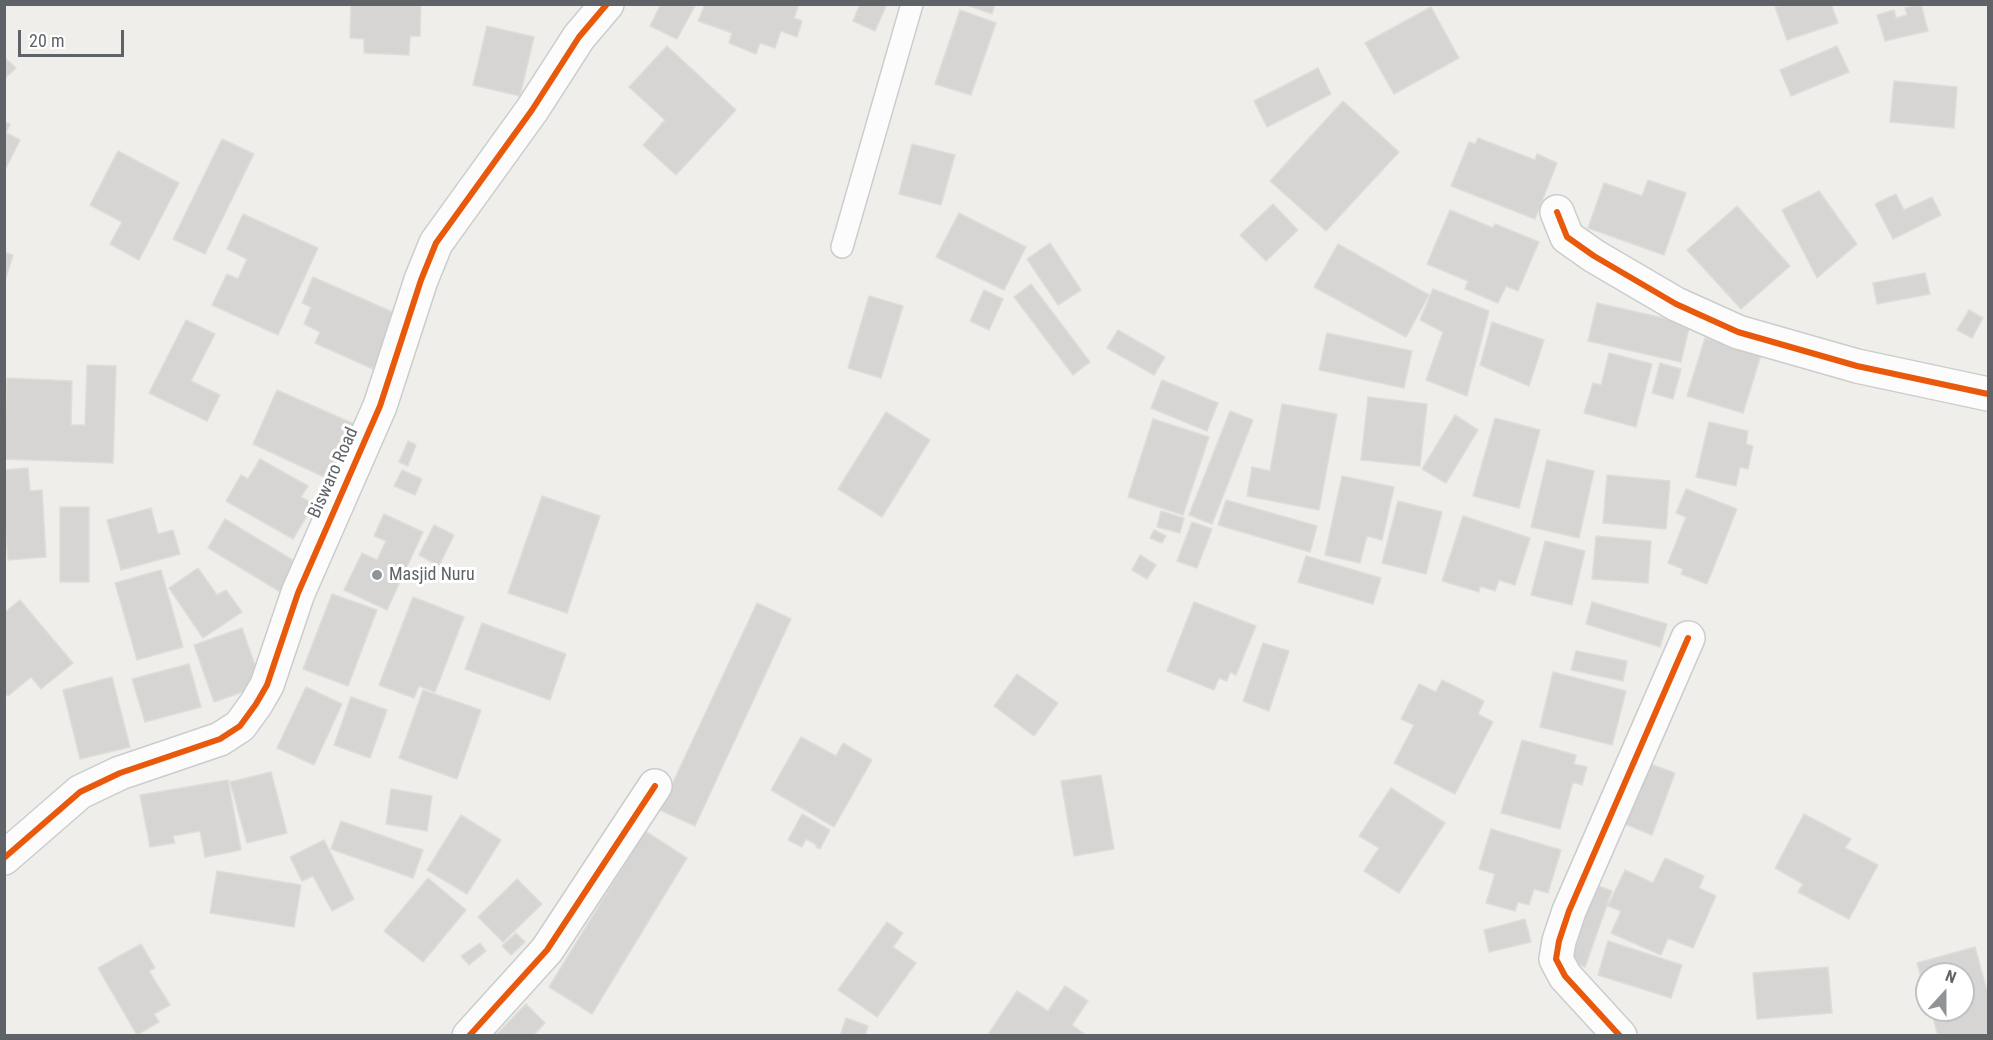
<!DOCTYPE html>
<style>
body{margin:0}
#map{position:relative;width:1993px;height:1040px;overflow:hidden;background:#efeeea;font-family:"Roboto Condensed",sans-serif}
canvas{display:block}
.frame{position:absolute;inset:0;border:6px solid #5f6368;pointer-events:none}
.north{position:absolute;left:1915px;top:962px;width:60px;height:60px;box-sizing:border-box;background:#fff;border:2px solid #bfc1c3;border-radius:50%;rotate:21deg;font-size:16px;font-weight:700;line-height:24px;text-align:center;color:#5f6368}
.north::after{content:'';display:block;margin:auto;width:21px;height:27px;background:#919496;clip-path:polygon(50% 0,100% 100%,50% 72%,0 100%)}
.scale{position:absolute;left:18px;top:30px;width:106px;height:27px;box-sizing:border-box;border:3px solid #5f6368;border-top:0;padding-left:8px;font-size:18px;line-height:21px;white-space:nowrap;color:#5f6368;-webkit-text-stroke:4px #fff;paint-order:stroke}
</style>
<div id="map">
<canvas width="1993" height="1040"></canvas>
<div class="frame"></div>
<div class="north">N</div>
<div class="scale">20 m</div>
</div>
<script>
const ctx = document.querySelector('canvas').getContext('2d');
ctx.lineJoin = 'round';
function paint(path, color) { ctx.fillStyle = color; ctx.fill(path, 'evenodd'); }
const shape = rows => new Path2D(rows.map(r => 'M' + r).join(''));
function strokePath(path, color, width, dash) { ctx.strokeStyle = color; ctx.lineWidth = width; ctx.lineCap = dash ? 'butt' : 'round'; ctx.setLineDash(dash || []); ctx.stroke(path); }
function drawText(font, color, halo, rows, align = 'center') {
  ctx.font = font + ' "Roboto Condensed",sans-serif'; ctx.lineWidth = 6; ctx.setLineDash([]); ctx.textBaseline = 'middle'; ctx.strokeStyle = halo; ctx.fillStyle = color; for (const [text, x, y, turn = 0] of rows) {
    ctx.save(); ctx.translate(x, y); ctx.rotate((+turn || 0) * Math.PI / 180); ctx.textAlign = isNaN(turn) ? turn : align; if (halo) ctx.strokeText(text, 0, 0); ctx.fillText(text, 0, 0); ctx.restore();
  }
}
const building = shape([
 [351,4,421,4,420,36,410,36,409,55,364,53,364,39,350,38,351,4],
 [661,4,695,6,677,39,650,26,661,4],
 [799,4,794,18,802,21,797,37,781,31,775,48,760,43,756,54,729,43,732,33,698,21,705,4,799,4],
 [860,4,887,4,875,31,853,21,860,4],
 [964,4,995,4,992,14,964,4],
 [1783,4,1831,4,1838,23,1787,40,1775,7,1783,4],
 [1921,4,1928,31,1885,41,1877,15,1894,10,1896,18,1907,15,1905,8,1921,4],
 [1431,7,1459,58,1394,94,1365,43,1431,7],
 [960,10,996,23,971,95,935,84,960,10],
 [487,26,534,37,520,96,473,85,487,26],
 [667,46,736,110,676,175,643,145,665,120,629,87,667,46],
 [1837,46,1849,72,1791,96,1780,70,1837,46],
 [4,57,16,68,4,79,4,57],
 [1318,68,1331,94,1267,127,1254,101,1318,68],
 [1894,81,1957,87,1954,128,1890,122,1894,81],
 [1343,101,1399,152,1326,231,1270,181,1343,101],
 [4,122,10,124,6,133,20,140,4,172,4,122],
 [1478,138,1535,160,1537,154,1557,163,1535,219,1451,186,1469,142,1475,144,1478,138],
 [222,139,254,154,205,254,173,239,222,139],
 [912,144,955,155,941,205,899,194,912,144],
 [118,151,179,183,139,260,110,244,122,222,90,205,118,151],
 [1648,180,1686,193,1664,255,1588,228,1604,183,1642,196,1648,180],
 [1819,191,1857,244,1817,278,1782,210,1819,191],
 [1896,194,1904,210,1932,197,1941,215,1893,239,1875,204,1896,194],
 [1273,204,1298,230,1266,261,1240,235,1273,204],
 [1737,206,1790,266,1741,309,1687,250,1737,206],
 [1450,210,1493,228,1495,224,1539,242,1518,291,1506,286,1498,303,1465,289,1468,281,1427,264,1450,210],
 [959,213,1026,247,1004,290,936,257,959,213],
 [243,214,318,248,278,335,212,305,227,274,238,279,247,259,227,249,243,214],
 [1050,243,1081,290,1058,305,1027,259,1050,243],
 [1338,244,1429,295,1406,337,1314,287,1338,244],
 [4,252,13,255,6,278,4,277,4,252],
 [1925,273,1930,294,1877,304,1873,283,1925,273],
 [313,277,397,314,373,369,315,343,320,332,304,324,311,307,302,303,313,277],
 [1031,284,1090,362,1073,375,1014,297,1031,284],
 [1433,289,1489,311,1467,396,1426,380,1443,332,1420,320,1433,289],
 [984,290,1003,299,989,330,970,321,984,290],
 [869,296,903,306,881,378,848,368,869,296],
 [1597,303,1690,324,1681,362,1588,341,1597,303],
 [1969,310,1983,318,1972,338,1957,330,1969,310],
 [186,320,215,334,191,381,220,395,207,421,149,393,186,320],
 [1492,322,1544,340,1529,386,1480,365,1492,322],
 [1118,330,1165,357,1154,375,1107,348,1118,330],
 [1327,333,1412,351,1404,388,1319,370,1327,333],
 [1705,338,1761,355,1743,413,1687,396,1705,338],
 [1609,353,1652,364,1636,427,1584,413,1593,383,1601,385,1609,353],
 [1660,363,1681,369,1673,399,1652,393,1660,363],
 [87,365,116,366,113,463,4,459,7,378,72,381,71,425,85,425,87,365],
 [1162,380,1218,403,1207,431,1151,408,1162,380],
 [277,390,361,427,335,482,253,444,277,390],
 [1368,397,1427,404,1420,466,1361,460,1368,397],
 [1282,404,1337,414,1319,510,1247,496,1252,467,1270,471,1282,404],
 [1230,411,1253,420,1212,524,1189,515,1230,411],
 [886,412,930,440,882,517,838,489,886,412],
 [1455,415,1478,430,1446,483,1422,469,1455,415],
 [1495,418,1540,430,1519,508,1473,496,1495,418],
 [1153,419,1209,437,1183,515,1128,497,1153,419],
 [1709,422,1748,431,1746,444,1753,446,1748,469,1740,467,1736,486,1696,477,1709,422],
 [408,441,416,445,408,466,399,462,408,441],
 [260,459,308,486,301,497,314,504,293,539,226,501,241,475,248,479,260,459],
 [1547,460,1594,471,1579,538,1531,527,1547,460],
 [28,468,30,491,42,490,46,557,8,560,4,515,4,470,28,468],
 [402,470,422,479,415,495,394,486,402,470],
 [1607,475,1670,481,1666,529,1603,523,1607,475],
 [1342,476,1394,487,1382,540,1367,536,1360,563,1325,555,1342,476],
 [1686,489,1737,509,1707,584,1681,574,1683,569,1668,563,1686,517,1676,513,1686,489],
 [542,496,600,516,567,613,508,593,542,496],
 [1226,500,1317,526,1310,552,1218,525,1226,500],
 [1398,501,1442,512,1426,574,1382,563,1398,501],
 [60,507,89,507,89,582,60,582,60,507],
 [151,508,158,534,173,530,180,554,121,570,107,520,151,508],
 [1161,511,1184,518,1180,533,1157,527,1161,511],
 [384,514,423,532,387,610,344,590,362,553,377,560,386,541,374,536,384,514],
 [1463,516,1530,538,1515,585,1499,580,1495,591,1480,586,1479,592,1442,581,1463,516],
 [225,519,304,567,287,596,208,548,225,519],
 [1192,522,1212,529,1197,568,1177,561,1192,522],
 [434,525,454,535,439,566,419,555,434,525],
 [1154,530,1166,536,1162,543,1150,538,1154,530],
 [1596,536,1651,541,1648,583,1592,579,1596,536],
 [1545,541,1585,551,1572,605,1531,595,1545,541],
 [1140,555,1156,565,1147,579,1132,570,1140,555],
 [1306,556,1381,578,1373,604,1298,582,1306,556],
 [198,568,217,595,226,590,242,612,203,638,169,588,198,568],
 [161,570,183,647,137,660,115,583,161,570],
 [332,594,377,610,348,686,303,669,332,594],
 [413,597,464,617,435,692,419,686,414,698,379,685,413,597],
 [20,600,73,663,41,689,31,677,8,696,4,692,4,613,20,600],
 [1194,602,1256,626,1236,675,1230,672,1227,681,1219,678,1214,690,1167,671,1194,602],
 [1592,602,1667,624,1660,647,1586,624,1592,602],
 [757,603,791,619,695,826,660,810,757,603],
 [482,623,566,654,550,700,465,669,482,623],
 [242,628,262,685,214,702,194,645,242,628],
 [1263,643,1289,651,1269,711,1243,701,1263,643],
 [1576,651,1627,661,1623,681,1571,670,1576,651],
 [189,664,201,707,145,722,132,679,189,664],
 [1553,672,1626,691,1612,745,1540,727,1553,672],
 [1017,674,1058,703,1034,736,994,706,1017,674],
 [112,677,130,747,80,759,63,690,112,677],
 [1442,680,1484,701,1478,714,1493,722,1455,794,1394,763,1414,725,1401,719,1419,684,1436,692,1442,680],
 [306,687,342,704,314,765,277,748,306,687],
 [423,690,481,710,457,779,399,758,423,690],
 [351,697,387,710,370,758,334,745,351,697],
 [801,737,836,756,843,743,872,760,834,827,771,790,801,737],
 [1522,740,1576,755,1574,764,1587,767,1582,785,1573,782,1560,829,1501,813,1522,740],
 [1648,763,1675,773,1652,835,1625,824,1648,763],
 [271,772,287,833,247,843,230,782,271,772],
 [1101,775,1114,849,1074,856,1061,781,1101,775],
 [228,780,241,850,205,857,200,831,173,836,175,843,150,847,140,795,228,780],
 [1391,788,1445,823,1399,893,1364,871,1379,848,1359,836,1391,788],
 [391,789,432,796,427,831,386,824,391,789],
 [802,814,830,830,820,849,816,847,817,845,806,839,802,847,788,840,802,814],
 [1804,814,1851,839,1845,848,1878,865,1849,919,1798,892,1803,884,1775,868,1804,814],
 [461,815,501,840,467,894,427,870,461,815],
 [341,821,423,850,413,878,331,849,341,821],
 [1491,829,1561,850,1548,893,1534,889,1529,905,1518,902,1515,911,1486,903,1495,874,1479,869,1491,829],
 [645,831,687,858,592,1014,549,987,645,831],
 [324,840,354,899,332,911,313,876,302,881,290,857,324,840],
 [1665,858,1704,876,1699,888,1716,896,1693,948,1668,938,1661,955,1611,933,1621,911,1608,906,1625,870,1653,883,1665,858],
 [217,871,301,885,294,927,210,913,217,871],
 [428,878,466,910,423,962,384,931,428,878],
 [517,879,542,904,503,942,478,917,517,879],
 [1591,883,1612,891,1585,967,1563,959,1591,883],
 [1525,919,1531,942,1489,952,1484,930,1525,919],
 [887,922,903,933,893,947,916,963,877,1017,838,990,887,922],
 [516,933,525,942,511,955,502,946,516,933],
 [1608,941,1682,965,1671,998,1598,975,1608,941],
 [480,943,486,951,469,965,461,956,480,943],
 [141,944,155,968,149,971,170,1005,154,1014,159,1022,137,1035,98,968,141,944],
 [1975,947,1988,994,1988,1033,1978,1036,1938,1036,1931,1010,1963,1010,1963,974,1927,974,1927,997,1917,963,1975,947],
 [1828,967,1832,1013,1757,1019,1753,973,1828,967],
 [1065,986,1088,1001,1072,1025,1087,1036,987,1036,1017,991,1048,1011,1065,986],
 [526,1004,545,1023,533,1036,495,1036,526,1004],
 [846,1018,868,1026,865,1036,840,1036,846,1018]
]);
paint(building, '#d6d5d3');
strokePath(building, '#deddd9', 1.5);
const service = shape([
 [842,247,912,4]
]);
const minor = shape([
 [1557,212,1567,237,1594,256,1676,304,1738,332,1857,366,1988,394],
 [4,858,80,792,120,773,220,739,240,726,256,704,267,685,298,593,380,406,421,280,436,243,532,110,579,37,607,4],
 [469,1036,547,950,655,786],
 [1620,1036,1565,976,1556,959,1559,941,1569,911,1688,638]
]);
strokePath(service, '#cbcccc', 24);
strokePath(minor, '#cbcccc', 36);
strokePath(service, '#fdfcfc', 21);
strokePath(minor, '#fdfcfc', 33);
strokePath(shape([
 [1557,212,1567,237,1594,256,1676,304,1738,332,1857,366,1988,394],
 [4,858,80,792,120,773,220,739,240,726,256,704,267,685,298,593,380,406,421,280,436,243,532,110,579,37,607,4],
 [469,1036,547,950,655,786],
 [1620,1036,1565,976,1556,959,1559,941,1569,911,1688,638]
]), '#e8590c', 6);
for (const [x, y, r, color] of [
 [377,575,6,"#919496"]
]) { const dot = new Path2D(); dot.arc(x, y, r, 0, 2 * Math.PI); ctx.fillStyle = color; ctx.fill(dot); strokePath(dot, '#fff', 2); }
drawText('18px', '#5f6368', '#fff', [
 ["Biswaro Road",334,473,-66]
]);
drawText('18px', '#5f6368', '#fff', [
 ["Masjid Nuru",389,575]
], 'left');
</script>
